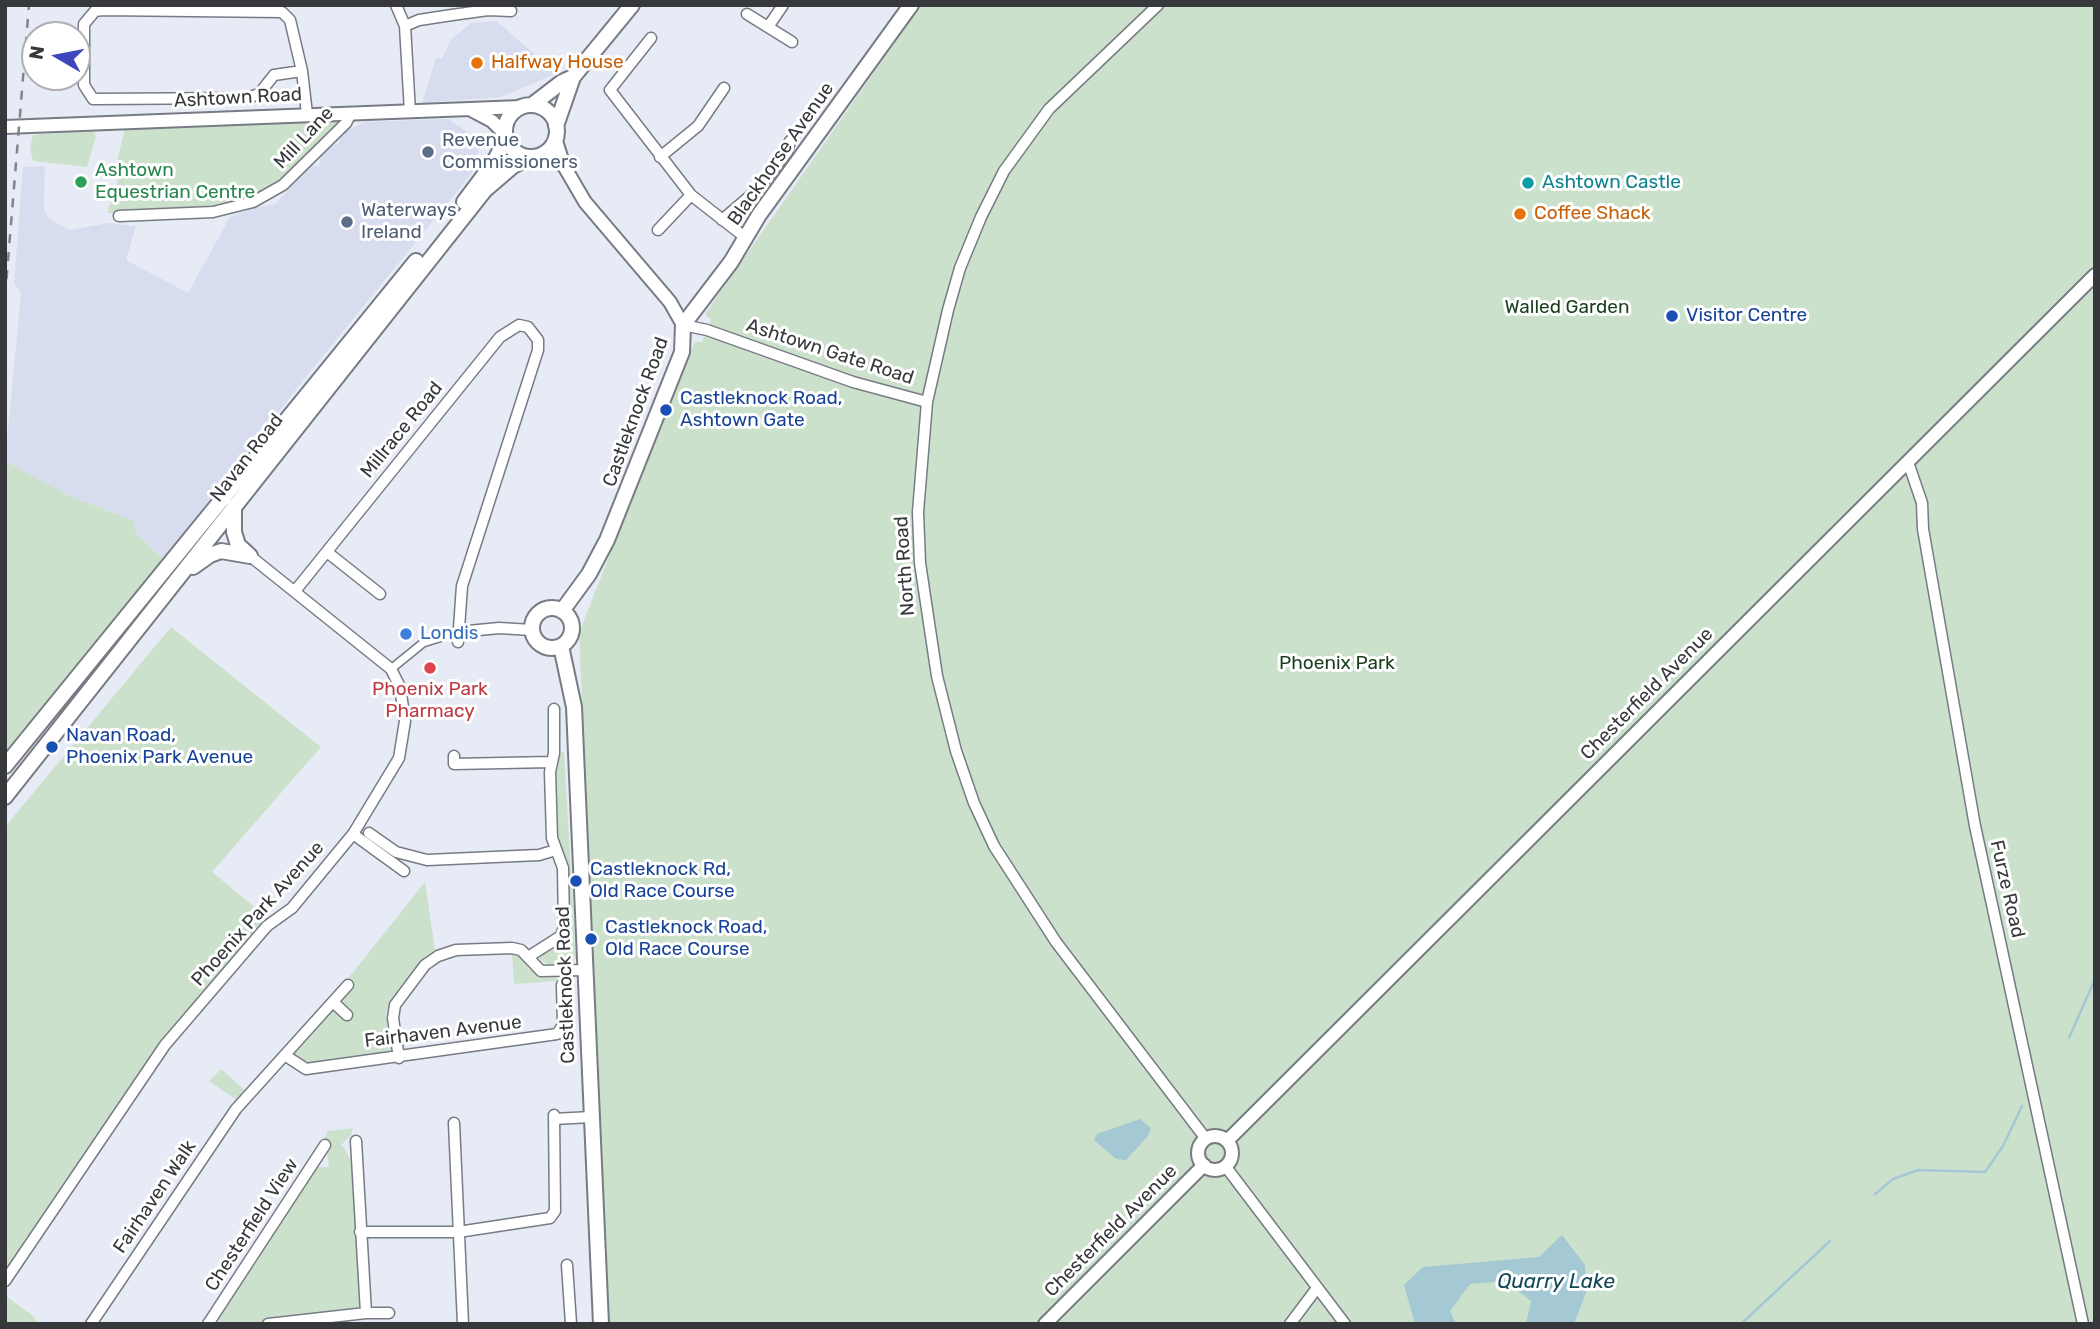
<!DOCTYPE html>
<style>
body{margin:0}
#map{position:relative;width:2100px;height:1329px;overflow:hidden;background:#e7ebf6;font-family:Rubik,sans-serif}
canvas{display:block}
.frame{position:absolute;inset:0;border:7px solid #37383c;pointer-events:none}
.north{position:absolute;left:21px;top:21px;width:70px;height:70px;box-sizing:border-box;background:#fff;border:2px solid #afafb1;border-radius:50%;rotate:280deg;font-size:19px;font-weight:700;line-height:28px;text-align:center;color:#37383c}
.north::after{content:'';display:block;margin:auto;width:24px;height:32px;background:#3d46ba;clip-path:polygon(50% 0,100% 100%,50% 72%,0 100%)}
</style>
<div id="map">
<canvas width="2100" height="1329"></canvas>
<div class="frame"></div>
<div class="north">N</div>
</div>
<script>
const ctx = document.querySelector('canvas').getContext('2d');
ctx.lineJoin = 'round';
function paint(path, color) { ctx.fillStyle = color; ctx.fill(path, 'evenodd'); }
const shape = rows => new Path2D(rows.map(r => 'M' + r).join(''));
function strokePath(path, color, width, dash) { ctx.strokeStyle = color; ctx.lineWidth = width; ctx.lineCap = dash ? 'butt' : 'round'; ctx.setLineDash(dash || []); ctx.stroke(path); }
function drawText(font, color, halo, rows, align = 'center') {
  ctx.font = font + ' Rubik,sans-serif'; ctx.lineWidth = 6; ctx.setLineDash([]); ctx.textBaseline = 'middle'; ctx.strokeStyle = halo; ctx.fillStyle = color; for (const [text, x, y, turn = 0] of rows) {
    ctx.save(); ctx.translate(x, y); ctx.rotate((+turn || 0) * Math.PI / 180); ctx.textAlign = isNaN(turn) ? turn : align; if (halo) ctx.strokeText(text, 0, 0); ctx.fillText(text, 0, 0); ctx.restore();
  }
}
paint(shape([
 [496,21,557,73,501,97,422,103,436,58,442,59,450,41,471,23],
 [449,119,479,141,477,167,305,378,163,559,136,533,133,520,72,497,5,461,21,294,14,283,23,167,45,166,44,209,49,219,70,230,108,223,136,226,126,260,188,293,230,217,253,208,275,204,310,166,319,166,321,155,330,146,339,143,342,133,365,122]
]), '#d7ddee');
paint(shape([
 [921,5,2095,5,2095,1324,608,1324,579,633,630,503,642,464,695,342,702,342,711,320,705,314],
 [345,115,291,173,245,200,205,210,107,213,118,180,114,174,125,128],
 [92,130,96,136,87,167,33,161,30,148,33,135],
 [5,461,72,497,133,520,136,533,163,559,5,752],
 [171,627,321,747,212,872,268,918,162,1042,5,1274,5,827],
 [564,752,576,958,572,962,549,965,540,960,540,955,566,943,571,935,568,864,558,842,555,767,560,753],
 [425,882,435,950,421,960,390,1000,386,1013,391,1054,305,1065,293,1055,295,1051,329,1012,342,1005,341,998,350,988,346,981],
 [512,954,519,956,529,969,542,975,557,977,557,981,514,984],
 [221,1069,248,1093,238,1101,209,1081],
 [353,1128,351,1135,340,1146,343,1146,351,1161,361,1302,357,1309,246,1324,219,1324,218,1314,318,1167,329,1167,327,1153,330,1143,324,1139,328,1131],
 [7,1297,32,1315,39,1324,5,1324]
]), '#cce1cb');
paint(shape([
 [1140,1119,1151,1128,1148,1136,1126,1160,1116,1159,1094,1140,1097,1134],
 [1562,1235,1585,1265,1587,1290,1574,1324,1526,1324,1531,1301,1505,1281,1470,1284,1450,1311,1456,1324,1415,1324,1404,1285,1423,1267,1539,1257]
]), '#a4c8d4');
strokePath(shape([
 [2069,1038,2095,979],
 [1875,1194,1893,1179,1918,1170,1985,1172,2003,1146,2022,1106],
 [1741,1324,1830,1241]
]), '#a4c8d4', 2.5);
const pedestrian = shape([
 [391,669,423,643,458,632]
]);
const minor = shape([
 [396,5,405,26,410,112],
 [1158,5,1049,109,1004,171,981,217,960,268,948,310,927,402,918,512,920,563,937,676,956,751,974,803,994,846,1056,942,1206,1139],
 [747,14,792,42],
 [405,26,419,20,452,15,488,10,511,11],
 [768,27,783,5],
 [651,38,610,90,691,195,746,238],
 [302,71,274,75,259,94,247,98,93,99,84,85,84,24,95,11,103,10,282,12,290,20,302,71,307,114],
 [660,157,698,126,724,88],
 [119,216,213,212,253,202,283,185,346,123,351,113],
 [722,220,757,190,787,152,790,141],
 [658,230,691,195],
 [683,325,707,330,853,382,927,402],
 [1908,462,1922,503,1923,529,1975,826,2083,1324],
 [327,552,380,594],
 [295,591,500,337,519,325,528,327,538,340,538,350,462,586,458,642],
 [458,632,499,628,532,630],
 [454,756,454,764,551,762],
 [369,833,396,852,427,860,539,855,556,850],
 [353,834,404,871],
 [528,957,561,936,564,927,563,868,552,838,550,772,554,753,554,709],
 [333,1002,347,1015],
 [286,1056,306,1069,557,1034,563,1025,562,985],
 [399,1058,393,1018,395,1005,425,965,438,956,456,950,512,948,521,950,541,971,585,970],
 [554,1119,591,1117],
 [454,1123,463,1324],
 [356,1141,366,1313],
 [1226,1167,1345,1324],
 [360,1232,458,1232,550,1218,555,1211,554,1115],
 [567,1265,571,1324],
 [5,1281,165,1045,267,926,292,908,353,834,399,758,405,721,400,687,391,669,250,556],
 [91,1324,236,1109,348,985],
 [208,1324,325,1145],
 [268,1324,366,1313,389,1313],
 [1290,1324,1317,1288]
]);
const tertiary = shape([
 [473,111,492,121,505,134],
 [5,127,521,107],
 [555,138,564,166,585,202,670,302,683,325],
 [543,154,564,166],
 '1198 1153a17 17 0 1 1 34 0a17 17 0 1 1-34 0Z',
 [1227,1141,2095,275],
 [1045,1324,1204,1165]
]);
const secondary = shape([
 [532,105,562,82,573,77],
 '505 131a26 26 0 1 1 52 0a26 26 0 1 1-52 0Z',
 [556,126,573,77,632,5],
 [464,202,494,162,506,139],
 [234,506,234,532,238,545,250,556],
 [193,567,210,555,221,551,250,556],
 '532 628a20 20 0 1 1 40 0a20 20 0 1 1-40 0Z',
 [562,611,589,574,607,540,682,352,683,325,731,262,759,215,911,5],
 [561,646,574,707,601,1324],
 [5,766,416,261],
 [5,797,485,190,513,166,531,157]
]);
strokePath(pedestrian, '#777b84', 10);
strokePath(minor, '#777b84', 13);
strokePath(tertiary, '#777b84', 16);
strokePath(secondary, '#777b84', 18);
strokePath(pedestrian, '#fff', 7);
strokePath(minor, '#fff', 10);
strokePath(tertiary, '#fff', 12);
strokePath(secondary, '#fff', 14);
strokePath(shape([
 [5,297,29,5]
]), '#81848b', 2.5, [9, 9]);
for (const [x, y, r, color] of [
 [477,63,7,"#e8710a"],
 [428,152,7,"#5c6f8a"],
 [81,182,7,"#2e9e5b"],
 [1528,183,7,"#0f9aa8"],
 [1520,214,7,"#e8710a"],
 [347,222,7,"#5c6f8a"],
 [1672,316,7,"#1a4fb4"],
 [666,410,7,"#1a4fb4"],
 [406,634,7,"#3f7fe0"],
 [430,668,7,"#e0444e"],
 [52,747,7,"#1a4fb4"],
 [576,881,7,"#1a4fb4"],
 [591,939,7,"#1a4fb4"]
]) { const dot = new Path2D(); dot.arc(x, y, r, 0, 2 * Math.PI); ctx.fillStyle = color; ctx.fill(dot); strokePath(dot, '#fff', 2.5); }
drawText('19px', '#c56008', '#fff', [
 ["Halfway House",491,63],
 ["Coffee Shack",1534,214]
], 'left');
drawText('19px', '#37383c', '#fff', [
 ["Ashtown Road",238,98,-3],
 ["Mill Lane",304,138,-47],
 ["Blackhorse Avenue",781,154,-55],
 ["Ashtown Gate Road",830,352,18],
 ["Castleknock Road",636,412,-70],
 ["Millrace Road",402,430,-51],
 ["Navan Road",247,458,-52],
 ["North Road",905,566,-94],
 ["Chesterfield Avenue",1647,694,-45],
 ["Furze Road",2007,889,77],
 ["Phoenix Park Avenue",258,914,-48],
 ["Castleknock Road",566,985,-92],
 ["Fairhaven Avenue",443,1032,-7],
 ["Fairhaven Walk",155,1197,-56],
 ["Chesterfield View",252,1225,-57],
 ["Chesterfield Avenue",1111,1231,-45]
]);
drawText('19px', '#4e5e75', '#fff', [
 ["Revenue",442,141],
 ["Commissioners",442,163],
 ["Waterways",361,211],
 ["Ireland",361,233]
], 'left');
drawText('19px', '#27864d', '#fff', [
 ["Ashtown",95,171],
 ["Equestrian Centre",95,193]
], 'left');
drawText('19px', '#0d838f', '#fff', [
 ["Ashtown Castle",1542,183]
], 'left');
drawText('19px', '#1a3e1b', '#fff', [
 ["Walled Garden",1567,308],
 ["Phoenix Park",1337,664]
]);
drawText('19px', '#164399', '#fff', [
 ["Visitor Centre",1686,316],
 ["Castleknock Road,",680,399],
 ["Ashtown Gate",680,421],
 ["Navan Road,",66,736],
 ["Phoenix Park Avenue",66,758],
 ["Castleknock Rd,",590,870],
 ["Old Race Course",590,892],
 ["Castleknock Road,",605,928],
 ["Old Race Course",605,950]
], 'left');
drawText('19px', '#366cbe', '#fff', [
 ["Londis",420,634]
], 'left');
drawText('19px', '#be3a42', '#fff', [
 ["Phoenix Park",430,690],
 ["Pharmacy",430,712]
]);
drawText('italic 21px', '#144855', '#fff', [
 ["Quarry Lake",1556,1282]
]);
</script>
